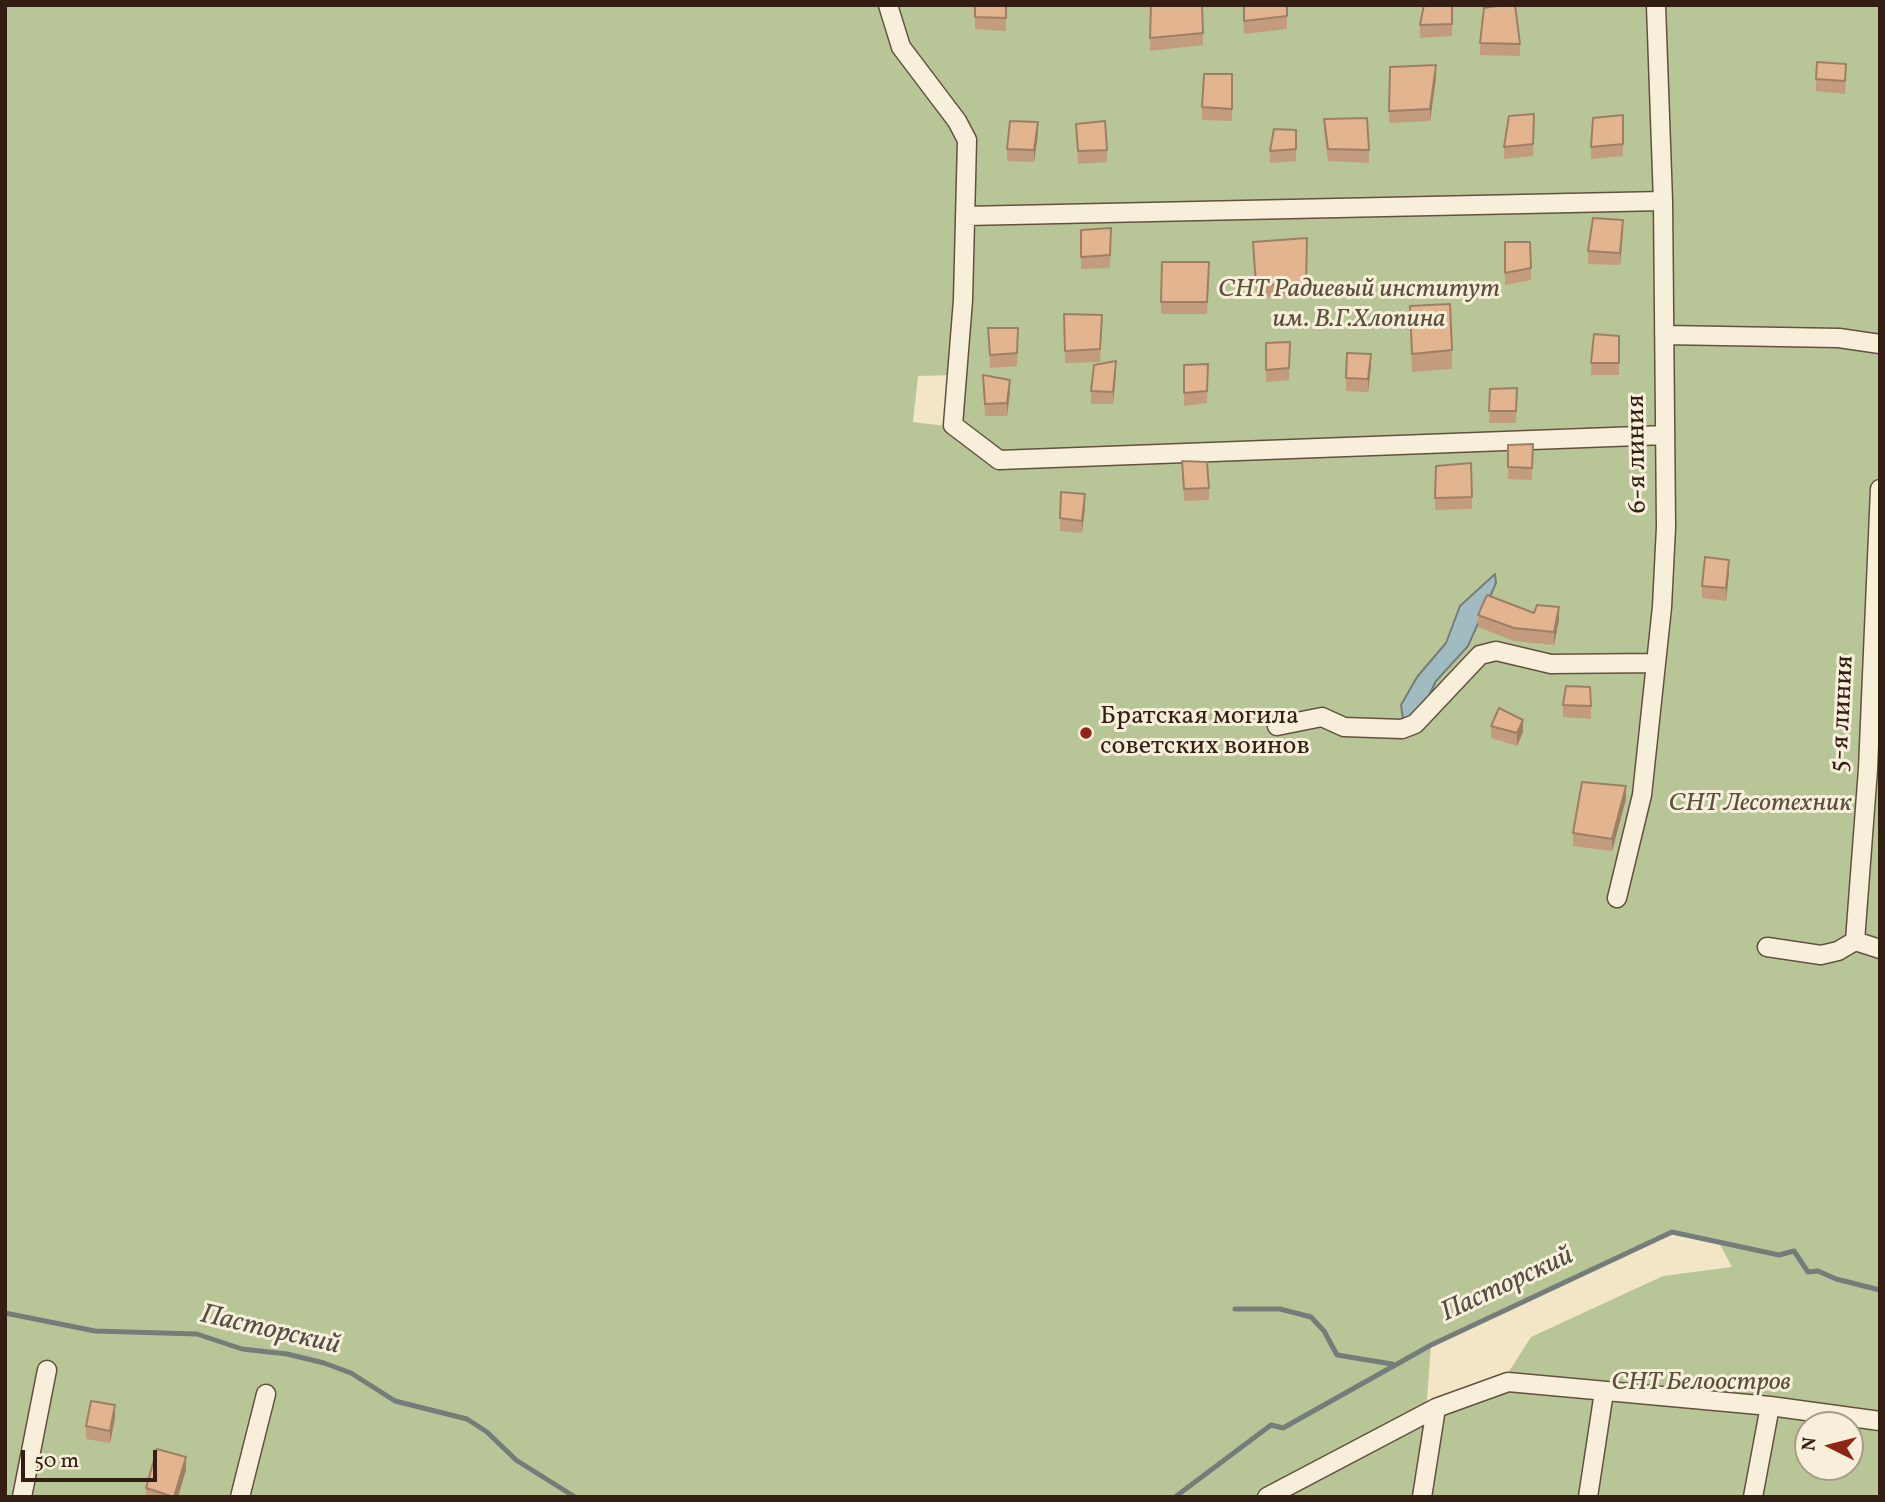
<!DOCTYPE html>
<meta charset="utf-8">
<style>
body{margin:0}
#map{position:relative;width:1885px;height:1502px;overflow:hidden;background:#f3e6c6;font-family:Vollkorn,serif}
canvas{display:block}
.frame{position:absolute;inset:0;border:7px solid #341e13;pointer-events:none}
.north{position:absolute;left:1794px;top:1411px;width:70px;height:70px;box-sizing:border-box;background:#f7efda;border:2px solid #a99b8a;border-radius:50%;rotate:276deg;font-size:19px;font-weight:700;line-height:28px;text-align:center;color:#341e13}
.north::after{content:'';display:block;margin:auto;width:24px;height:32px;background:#8f2418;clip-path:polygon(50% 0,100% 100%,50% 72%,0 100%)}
.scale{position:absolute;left:21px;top:1450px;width:136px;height:32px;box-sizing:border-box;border:4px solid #341e13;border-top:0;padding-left:9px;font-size:21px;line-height:24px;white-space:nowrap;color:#341e13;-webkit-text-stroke:5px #f7efda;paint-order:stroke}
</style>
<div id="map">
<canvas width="1885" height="1502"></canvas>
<div class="frame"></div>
<div class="north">N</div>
<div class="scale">50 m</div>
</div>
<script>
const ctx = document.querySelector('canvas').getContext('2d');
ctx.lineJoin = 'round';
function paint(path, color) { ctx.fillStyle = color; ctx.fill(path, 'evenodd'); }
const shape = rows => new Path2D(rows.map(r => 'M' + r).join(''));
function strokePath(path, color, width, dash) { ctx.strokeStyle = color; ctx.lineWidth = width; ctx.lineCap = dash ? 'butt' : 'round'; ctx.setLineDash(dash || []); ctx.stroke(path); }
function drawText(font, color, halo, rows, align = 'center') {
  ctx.font = font + ' Vollkorn,serif'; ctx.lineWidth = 6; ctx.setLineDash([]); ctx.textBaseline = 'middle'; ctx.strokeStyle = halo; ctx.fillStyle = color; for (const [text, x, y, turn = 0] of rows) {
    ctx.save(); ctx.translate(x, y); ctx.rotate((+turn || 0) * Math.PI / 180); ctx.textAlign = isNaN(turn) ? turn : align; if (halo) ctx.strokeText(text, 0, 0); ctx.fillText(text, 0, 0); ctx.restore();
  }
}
paint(shape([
 [5,5,1880,5,1880,1497,5,1497],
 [954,375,953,427,913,422,918,376],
 [1495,575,1496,583,1468,646,1436,681,1425,704,1417,677,1446,643,1460,606],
 [1672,1232,1719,1243,1732,1267,1663,1276,1531,1337,1501,1384,1426,1412,1431,1345],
 [1808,1425,1850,1425,1850,1467,1808,1467]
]), '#b8c697');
const water = shape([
 [1495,574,1496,583,1468,646,1436,681,1425,704,1411,719,1403,719,1401,705,1417,677,1446,643,1460,606,1495,574]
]);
paint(water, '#a1bcc1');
strokePath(water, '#757d7b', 2);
strokePath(shape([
 [1235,1309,1280,1309,1311,1317,1324,1331,1337,1355,1392,1364],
 [5,1313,95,1331,197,1334,242,1349,287,1354,324,1363,351,1373,395,1401,467,1419,487,1432,516,1460,575,1497],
 [1175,1497,1271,1425,1283,1428,1431,1345,1672,1232,1779,1255,1794,1251,1808,1272,1818,1271,1836,1279,1880,1290]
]), '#757d7b', 5);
const minor = shape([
 [888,5,901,47,957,121,967,140,963,300,953,425,999,460,1665,435],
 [965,216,1663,201],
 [1664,335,1839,338,1880,344],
 [1277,726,1322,717,1344,727,1402,729,1415,724,1480,655,1496,651,1551,664,1655,663],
 [1617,898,1642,795,1662,607,1666,527,1663,201,1656,5],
 [1855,941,1868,769,1880,489],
 [1767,947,1821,955,1838,951,1855,941,1880,949],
 [22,1497,47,1370],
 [240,1497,266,1394],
 [1267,1497,1436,1408,1508,1382,1770,1406,1880,1421],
 [1422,1497,1436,1408],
 [1588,1497,1604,1392],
 [1753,1497,1770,1406]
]);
strokePath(minor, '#645040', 21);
strokePath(minor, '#f7efda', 18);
paint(shape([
 [1006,5,1006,31,975,29,975,17],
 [1151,5,1203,33,1203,45,1150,51],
 [1243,5,1287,5,1287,29,1244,34],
 [1452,5,1452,36,1420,38,1420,25],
 [1480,43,1520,44,1520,56,1480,55],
 [1390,67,1436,78,1430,121,1389,123],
 [1232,74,1232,121,1202,120,1202,107],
 [1846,76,1845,94,1816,91,1816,79],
 [1623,115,1623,156,1591,159,1591,147],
 [1324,119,1369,150,1369,163,1328,161,1324,131],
 [1076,124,1107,150,1107,162,1078,164],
 [1534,126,1533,156,1504,159,1504,147],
 [1296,130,1296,161,1270,163,1270,151],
 [1038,134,1034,162,1007,161,1007,149],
 [1081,230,1111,241,1110,268,1081,269],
 [1623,232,1620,265,1588,264,1588,251],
 [1307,238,1306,296,1256,297,1253,242],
 [1505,242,1530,242,1531,280,1505,285],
 [1162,262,1209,275,1207,314,1161,314],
 [1410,306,1452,350,1452,369,1412,372],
 [1064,314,1102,327,1100,362,1065,363],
 [988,328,1018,340,1017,366,990,368],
 [1619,336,1619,375,1591,375,1591,363],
 [1266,343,1290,355,1289,380,1266,382],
 [1184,365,1208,376,1207,403,1184,406],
 [1371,366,1368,392,1346,391,1346,378],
 [1116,373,1113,404,1091,404,1091,391],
 [983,375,1010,392,1007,416,985,416],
 [1517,388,1516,423,1489,423,1490,389],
 [1533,444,1532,480,1508,479,1508,445],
 [1182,461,1209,488,1209,500,1184,501],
 [1436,466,1472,497,1472,509,1435,510],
 [1085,507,1082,533,1060,531,1060,518],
 [1729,572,1726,601,1702,598,1702,586],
 [1534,613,1559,620,1554,645,1514,641,1478,627,1478,615],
 [1563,705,1591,706,1591,719,1563,717],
 [1491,726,1523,732,1517,746,1491,738],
 [1626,799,1612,851,1573,846,1573,833],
 [115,1418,110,1443,86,1439,86,1426],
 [186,1470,178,1497,146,1497,146,1488]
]), '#c29c7c');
paint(shape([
 [1436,65,1436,78,1430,121,1430,109],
 [1038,122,1038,134,1034,162,1034,150],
 [1623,220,1623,232,1620,265,1620,253],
 [1371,354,1371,366,1368,392,1368,379],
 [1116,361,1116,373,1113,404,1113,392],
 [1010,380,1010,392,1007,416,1007,403],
 [1085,494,1085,507,1082,533,1082,521],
 [1729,560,1729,572,1726,601,1726,588],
 [1559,607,1559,620,1554,645,1554,632],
 [1523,720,1523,732,1517,746,1517,733],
 [1626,786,1626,799,1612,851,1612,839],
 [115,1405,115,1418,110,1443,110,1431],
 [186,1457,186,1470,178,1497,174,1497]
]), '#9e7f65');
const building = shape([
 [975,5,1006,5,1006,18,975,17,975,5],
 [1151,5,1202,5,1203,33,1150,38,1151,5],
 [1244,5,1287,5,1287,16,1244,21,1244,5],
 [1424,5,1452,5,1452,24,1420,25,1424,5],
 [1503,5,1515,5,1520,44,1480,43,1484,8,1503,5],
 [1817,62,1846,64,1845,81,1816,79,1817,62],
 [1436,65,1430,109,1389,111,1390,67,1436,65],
 [1204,74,1232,74,1232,109,1202,107,1204,74],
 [1534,114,1533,144,1504,147,1509,116,1534,114],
 [1623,115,1623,144,1591,147,1593,118,1623,115],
 [1367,118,1369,150,1328,149,1324,119,1367,118],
 [1010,121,1038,122,1034,150,1007,149,1010,121],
 [1105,121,1107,150,1078,151,1076,124,1105,121],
 [1274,129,1296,130,1296,149,1270,151,1274,129],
 [1593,218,1623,220,1620,253,1588,251,1593,218],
 [1111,228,1110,255,1081,257,1081,230,1111,228],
 [1307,238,1306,284,1256,285,1253,242,1307,238],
 [1505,242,1530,242,1531,268,1505,273,1505,242],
 [1162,262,1209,262,1207,302,1161,302,1162,262],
 [1450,304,1452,350,1412,354,1410,306,1450,304],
 [1064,314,1102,315,1100,349,1065,351,1064,314],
 [988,328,1018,328,1017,353,990,355,988,328],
 [1594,334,1619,336,1619,363,1591,363,1594,334],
 [1290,342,1289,368,1266,370,1266,343,1290,342],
 [1347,353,1371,354,1368,379,1346,378,1347,353],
 [1116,361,1113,392,1091,391,1094,365,1116,361],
 [1208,364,1207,391,1184,393,1184,365,1208,364],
 [983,375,1010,380,1007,403,985,404,983,375],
 [1517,388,1516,411,1489,411,1490,389,1517,388],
 [1533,444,1532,468,1508,467,1508,445,1533,444],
 [1182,461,1207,462,1209,488,1184,489,1182,461],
 [1471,463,1472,497,1435,498,1436,466,1471,463],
 [1061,492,1085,494,1082,521,1060,518,1061,492],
 [1705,557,1729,560,1726,588,1702,586,1705,557],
 [1487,595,1534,613,1537,605,1559,607,1554,632,1514,628,1478,615,1487,595],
 [1566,686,1590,687,1591,706,1563,705,1566,686],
 [1499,708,1523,720,1517,733,1491,726,1499,708],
 [1582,782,1626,786,1612,839,1573,833,1582,782],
 [91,1401,115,1405,110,1431,86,1426,91,1401],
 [157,1449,186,1457,174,1497,146,1488,157,1449]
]);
paint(building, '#e2b590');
strokePath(building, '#9e7f65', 2);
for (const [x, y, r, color] of [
 [1086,733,7,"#8f2418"]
]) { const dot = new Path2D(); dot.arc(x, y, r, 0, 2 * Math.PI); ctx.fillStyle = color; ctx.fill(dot); strokePath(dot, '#f7efda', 2.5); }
drawText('italic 26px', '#5c503b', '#f7efda', [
 ["СНТ Радиевый институт",1359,291],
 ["им. В.Г.Хлопина",1359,321],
 ["СНТ Лесотехник",1760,805],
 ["СНТ Белоостров",1701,1384]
]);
drawText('26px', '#341e13', '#f7efda', [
 ["6-я линия",1639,454,-91],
 ["5-я линия",1844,714,-87]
]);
drawText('26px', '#341e13', '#f7efda', [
 ["Братская могила",1100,718],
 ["советских воинов",1100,748]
], 'left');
drawText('italic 28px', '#554d47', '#f7efda', [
 ["Пасторский",1508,1286,-25],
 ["Пасторский",270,1332,13]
]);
</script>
